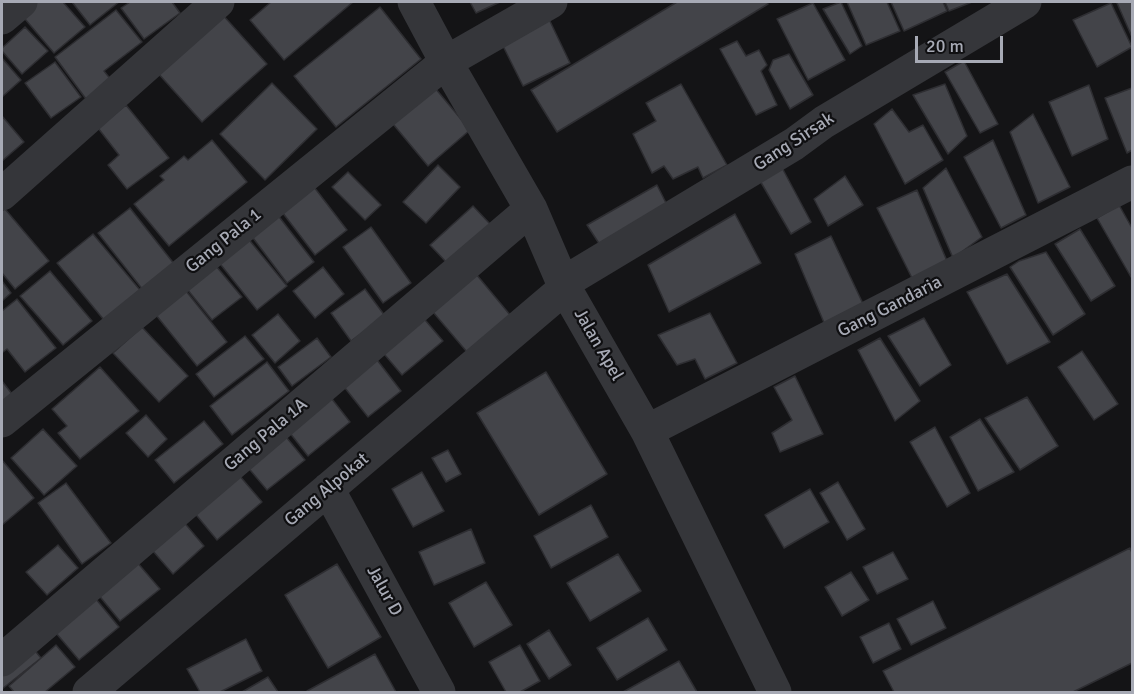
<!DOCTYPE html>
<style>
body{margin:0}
#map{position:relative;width:1134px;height:694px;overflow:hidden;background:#141416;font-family:Signika,sans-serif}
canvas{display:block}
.frame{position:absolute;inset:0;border:3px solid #a7aab5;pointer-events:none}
.scale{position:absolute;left:915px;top:36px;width:88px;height:27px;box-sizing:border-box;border:3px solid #a7aab5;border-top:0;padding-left:8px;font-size:18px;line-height:21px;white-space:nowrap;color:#a7aab5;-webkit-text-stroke:4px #0f0f11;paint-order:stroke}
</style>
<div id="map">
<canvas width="1134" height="694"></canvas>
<div class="frame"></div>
<div class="scale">20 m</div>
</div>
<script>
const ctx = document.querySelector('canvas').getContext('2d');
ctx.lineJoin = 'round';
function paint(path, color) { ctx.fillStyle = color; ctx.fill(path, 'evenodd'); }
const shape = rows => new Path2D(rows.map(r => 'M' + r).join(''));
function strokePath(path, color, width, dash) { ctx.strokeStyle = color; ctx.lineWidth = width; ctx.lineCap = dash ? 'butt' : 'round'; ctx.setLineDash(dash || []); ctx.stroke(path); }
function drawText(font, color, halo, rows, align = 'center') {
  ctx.font = font + ' Signika,sans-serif'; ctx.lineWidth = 4.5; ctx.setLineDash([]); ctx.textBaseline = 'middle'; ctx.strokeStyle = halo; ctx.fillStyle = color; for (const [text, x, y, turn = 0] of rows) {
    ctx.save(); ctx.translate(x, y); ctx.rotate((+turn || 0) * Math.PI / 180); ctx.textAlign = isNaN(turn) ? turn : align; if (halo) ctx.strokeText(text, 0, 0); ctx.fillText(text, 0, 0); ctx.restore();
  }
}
const building = shape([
 [32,2,63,2,85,27,54,53,19,12,32,2],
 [72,2,119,2,90,25,72,2],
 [130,2,172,2,180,13,144,39,121,8,130,2],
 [271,2,353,2,284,60,250,20,271,2],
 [470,2,500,2,476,13,470,2],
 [677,2,767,2,768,4,557,132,531,90,677,2],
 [841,2,862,46,850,54,823,9,841,2],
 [847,2,887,2,900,31,866,45,847,2],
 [891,2,943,2,947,11,904,31,891,2],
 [945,2,972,2,949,11,945,2],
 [1116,2,1132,2,1132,37,1117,3,1116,2],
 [813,3,845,60,808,80,777,19,813,3],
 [1111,3,1132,47,1097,67,1073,20,1111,3],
 [380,7,421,59,336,127,294,76,380,7],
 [116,10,142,42,104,71,112,81,86,99,55,57,116,10],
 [221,13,267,64,202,122,156,71,221,13],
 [547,15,570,63,523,86,499,38,547,15],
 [25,27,48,51,22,74,2,51,2,48,25,27],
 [737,41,746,56,759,50,767,65,761,71,777,105,756,115,720,49,737,41],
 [789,54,813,95,790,109,769,70,773,60,789,54],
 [2,58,21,80,2,97,2,58],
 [964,61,998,124,980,133,945,72,964,61],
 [55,62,81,97,51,118,25,83,55,62],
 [272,83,317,129,265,180,220,134,272,83],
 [681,84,727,165,703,178,698,167,673,179,664,166,652,173,633,134,656,121,646,103,681,84],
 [945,84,967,136,948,154,913,95,945,84],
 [1089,85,1108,139,1072,156,1049,102,1089,85],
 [435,88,470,130,428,166,393,124,435,88],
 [1132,88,1132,150,1127,153,1105,98,1132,88],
 [126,105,169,158,127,189,108,165,119,155,98,128,126,105],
 [892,109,909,132,923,125,943,160,905,184,874,124,892,109],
 [1033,114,1070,187,1038,203,1010,132,1033,114],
 [2,116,24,142,2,161,2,116],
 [212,140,247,182,169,246,134,204,164,180,160,176,184,156,188,160,212,140],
 [993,140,1026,215,1001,228,964,157,993,140],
 [779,162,811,222,791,234,759,179,779,162],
 [438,165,460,187,426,223,403,202,438,165],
 [946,168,982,237,953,258,923,188,946,168],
 [348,172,381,205,365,220,332,187,348,172],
 [845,176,863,205,828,226,814,199,845,176],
 [657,185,670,211,602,248,587,225,657,185],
 [314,187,347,230,315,255,282,212,314,187],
 [917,190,947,261,913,280,877,208,917,190],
 [1119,205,1132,228,1131,277,1097,218,1119,205],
 [473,206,491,225,448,264,430,245,473,206],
 [130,208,175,265,143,290,98,233,130,208],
 [5,209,49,261,15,289,2,273,2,211,5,209],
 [277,214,314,262,287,283,250,234,277,214],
 [735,214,761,263,669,312,648,265,735,214],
 [371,227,411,283,383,303,343,247,371,227],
 [1080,229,1115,286,1091,301,1055,244,1080,229],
 [93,234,140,290,104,320,57,263,93,234],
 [246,236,287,286,257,310,217,260,246,236],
 [831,236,865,308,825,325,795,254,831,236],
 [1046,252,1085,314,1053,335,1010,267,1019,261,1046,252],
 [216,266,242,297,212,320,187,289,216,266],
 [323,267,344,294,315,318,293,291,323,267],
 [471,268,511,316,467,352,427,305,471,268],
 [50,271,92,321,63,345,20,296,50,271],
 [1007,274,1050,342,1007,364,967,292,1007,274],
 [2,281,11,293,2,301,2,281],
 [182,286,227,342,197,366,152,310,182,286],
 [365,289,385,316,351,341,331,313,365,289],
 [17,299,56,348,25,372,7,349,3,352,2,350,2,311,17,299],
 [710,313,737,363,705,379,695,359,677,365,658,335,710,313],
 [278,314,300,341,275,363,252,335,278,314],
 [420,314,443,341,402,375,379,348,420,314],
 [924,318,951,365,920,386,888,336,924,318],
 [142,327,188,376,159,402,113,353,142,327],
 [245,336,264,359,214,397,196,374,245,336],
 [317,338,331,357,292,386,278,367,317,338],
 [880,338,920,401,895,421,858,350,880,338],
 [1082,351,1118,404,1094,420,1058,367,1082,351],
 [371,352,401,391,368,417,337,378,371,352],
 [267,362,289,391,232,435,210,406,267,362],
 [100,367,139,411,80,459,58,433,67,426,52,409,100,367],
 [546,372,607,474,539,515,477,413,546,372],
 [795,376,823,434,780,452,772,433,792,420,774,387,795,376],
 [2,381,12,394,2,402,2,381],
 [325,390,350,422,308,456,282,423,325,390],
 [1027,397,1058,446,1020,470,985,418,1027,397],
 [146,415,167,439,148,457,126,433,146,415],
 [980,419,1014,472,978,491,950,437,980,419],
 [204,421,223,444,174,483,155,460,204,421],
 [278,427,305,460,267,490,240,458,278,427],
 [935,427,970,493,947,507,910,442,935,427],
 [43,429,77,466,44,495,11,458,43,429],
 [448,450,461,474,446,482,432,458,448,450],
 [2,460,34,498,2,525,2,460],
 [233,468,262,502,217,540,188,505,233,468],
 [422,472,444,511,413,527,392,489,422,472],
 [838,482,865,529,847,540,820,493,838,482],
 [66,483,111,543,82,564,38,503,66,483],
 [810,489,829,522,784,548,765,515,810,489],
 [591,505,608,537,551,568,534,536,591,505],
 [177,514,204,546,173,574,145,542,177,514],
 [471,529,485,563,434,585,419,552,471,529],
 [58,545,78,568,47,595,26,572,58,545],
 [1130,548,1132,553,1132,663,1073,692,894,692,883,671,1130,548],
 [893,552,908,579,877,594,863,567,893,552],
 [130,554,160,589,120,621,92,587,130,554],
 [618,554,641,591,590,621,567,583,618,554],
 [337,564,381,637,328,668,285,595,337,564],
 [851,572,869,600,842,616,825,587,851,572],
 [486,582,512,625,474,647,449,603,486,582],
 [91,593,119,627,79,660,50,626,91,593],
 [933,601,946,628,911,645,897,619,933,601],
 [648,618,667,650,617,680,597,648,648,618],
 [889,623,901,649,873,663,860,637,889,623],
 [549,630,571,665,549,679,527,644,549,630],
 [246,639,262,671,220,692,200,692,187,669,246,639],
 [27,641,41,658,2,689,2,662,27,641],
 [56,645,75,667,45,692,14,692,9,686,56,645],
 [520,645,540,681,520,692,506,692,489,662,520,645],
 [375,654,396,692,308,692,307,691,375,654],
 [679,661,697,692,623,692,679,661],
 [268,677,278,692,242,692,268,677]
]);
paint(building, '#434449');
strokePath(building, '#2e2e32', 1.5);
strokePath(shape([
 [414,2,446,62,531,209,565,288,647,431,775,692],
 [2,18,21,2],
 [2,194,218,2],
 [563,283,794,144,824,122,1025,2],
 [2,421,446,62,551,2],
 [647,431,1132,182],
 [328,489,439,692],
 [2,660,531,209],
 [89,692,565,288]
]), '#35363a', 33);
drawText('18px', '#a7aab5', '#0f0f11', [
 ["Gang Sirsak",794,142,-33],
 ["Gang Pala 1",224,241,-39],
 ["Gang Gandaria",890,307,-27],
 ["Jalan Apel",598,345,60],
 ["Gang Pala 1A",266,435,-40],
 ["Gang Alpokat",327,490,-40],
 ["Jalur D",384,591,61]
]);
</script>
